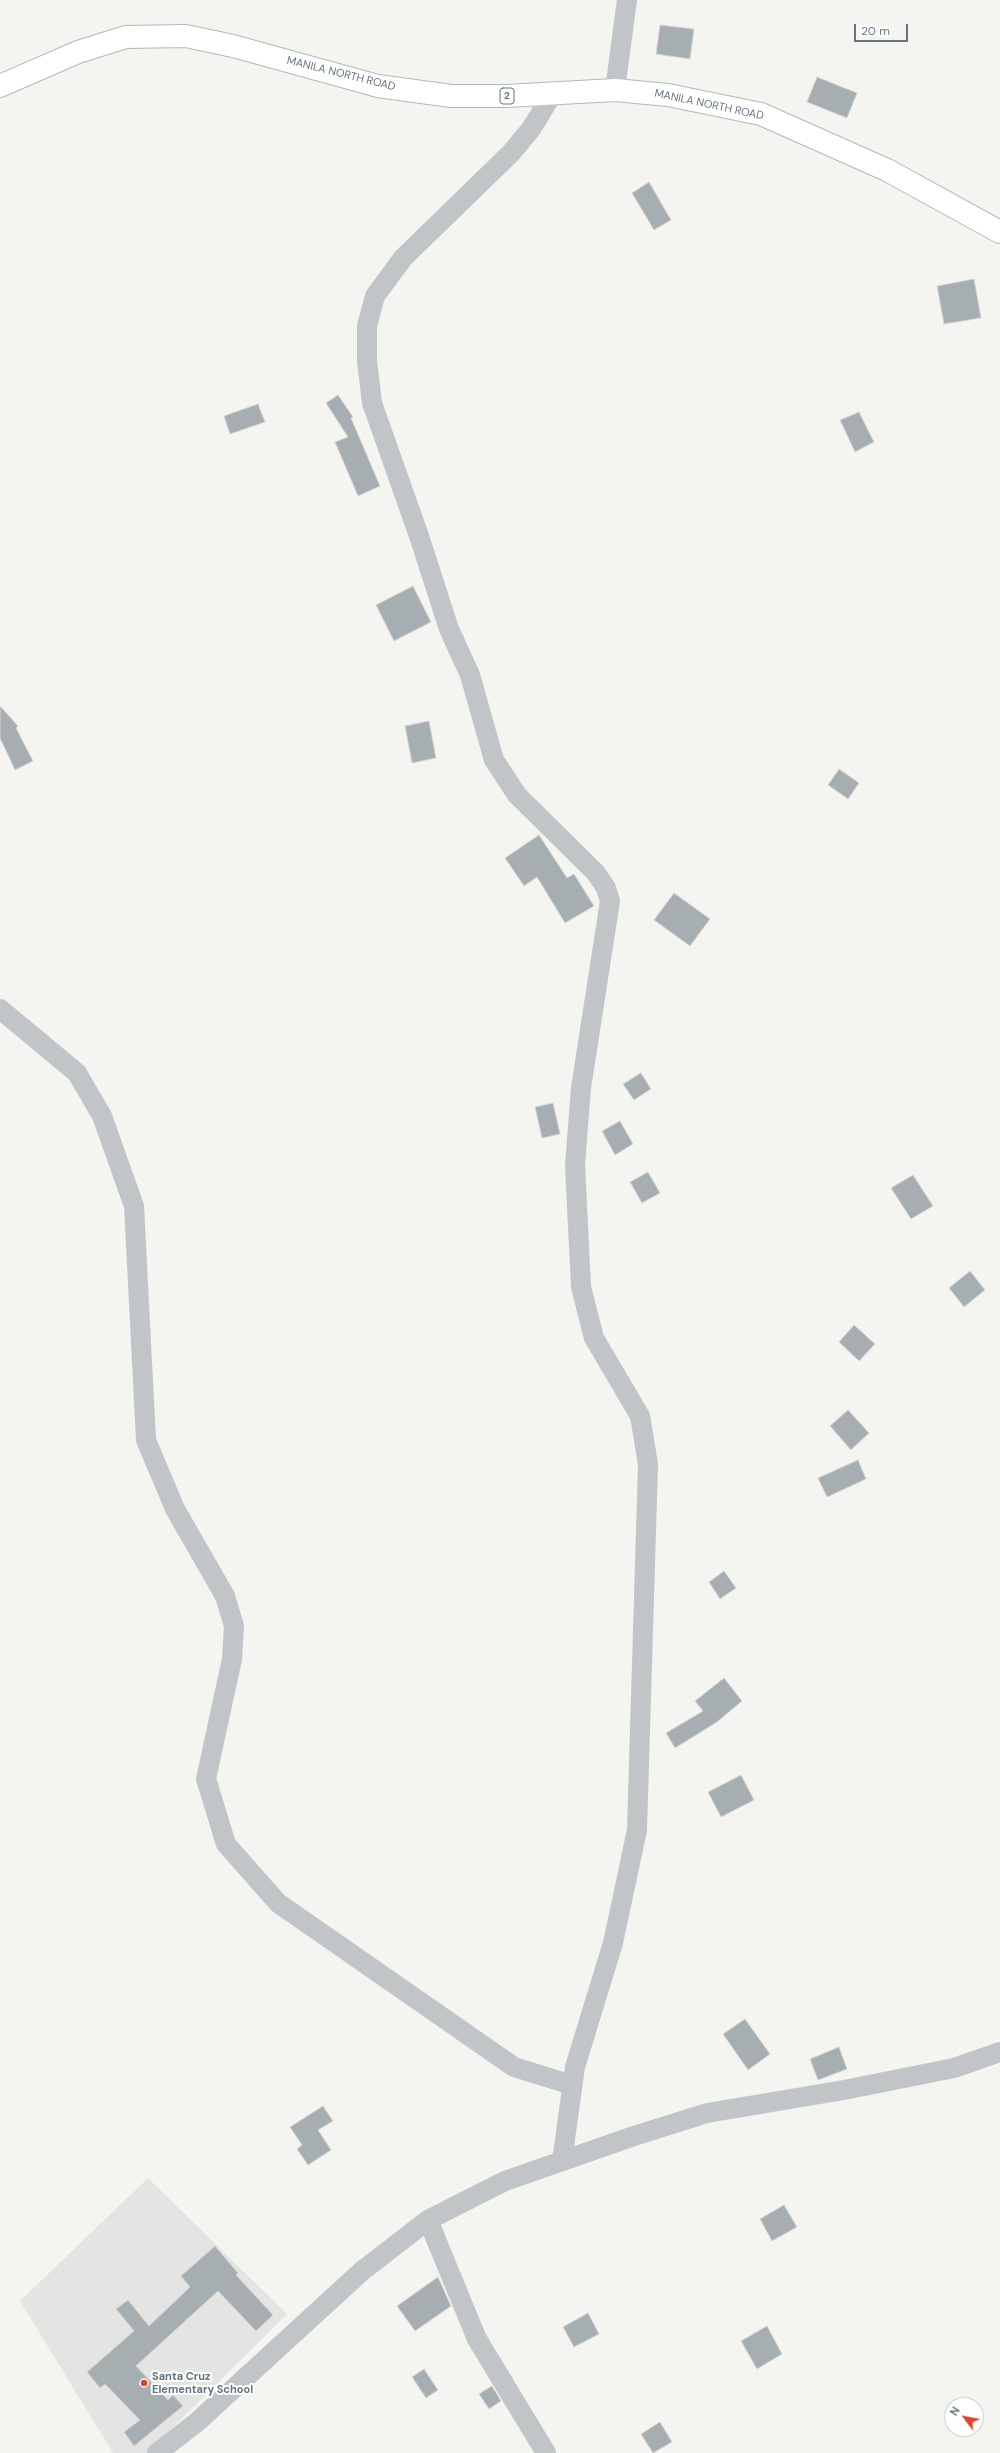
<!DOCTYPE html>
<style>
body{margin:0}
#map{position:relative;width:1000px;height:2453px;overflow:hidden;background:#f4f4f0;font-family:"DM Sans",sans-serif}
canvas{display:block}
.north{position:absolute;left:944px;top:2397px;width:40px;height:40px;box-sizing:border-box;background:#fff;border:1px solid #c1c8cc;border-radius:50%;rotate:302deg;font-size:11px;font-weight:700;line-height:16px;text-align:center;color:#637580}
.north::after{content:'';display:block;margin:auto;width:14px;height:18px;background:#de4426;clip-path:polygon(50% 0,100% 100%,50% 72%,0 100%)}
.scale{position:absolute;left:854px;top:24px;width:54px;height:18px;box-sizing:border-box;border:2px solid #637580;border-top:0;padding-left:5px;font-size:12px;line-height:14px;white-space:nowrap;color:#637580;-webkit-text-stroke:3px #fff;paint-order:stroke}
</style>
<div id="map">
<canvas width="1000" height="2453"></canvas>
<div class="north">N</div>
<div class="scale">20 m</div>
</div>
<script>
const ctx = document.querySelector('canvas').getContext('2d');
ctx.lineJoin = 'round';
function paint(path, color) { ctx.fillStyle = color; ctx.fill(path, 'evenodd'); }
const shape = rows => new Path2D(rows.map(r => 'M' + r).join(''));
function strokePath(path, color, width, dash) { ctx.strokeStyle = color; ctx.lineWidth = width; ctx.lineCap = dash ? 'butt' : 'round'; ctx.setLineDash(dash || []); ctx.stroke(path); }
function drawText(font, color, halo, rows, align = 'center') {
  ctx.font = font + ' "DM Sans",sans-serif'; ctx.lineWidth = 4; ctx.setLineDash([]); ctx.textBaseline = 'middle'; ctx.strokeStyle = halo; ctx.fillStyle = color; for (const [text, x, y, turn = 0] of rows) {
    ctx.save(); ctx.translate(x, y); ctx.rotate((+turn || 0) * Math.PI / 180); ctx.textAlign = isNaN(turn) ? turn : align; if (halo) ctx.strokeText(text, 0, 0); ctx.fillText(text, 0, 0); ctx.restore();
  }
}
paint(shape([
 [148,2178,287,2314,147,2453,113,2453,20,2301]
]), '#e4e5e3');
const building = shape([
 [660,25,694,29,690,59,656,54,660,25],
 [817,77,857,93,847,118,807,102,817,77],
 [649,182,671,220,654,230,632,193,649,182],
 [974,279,981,318,944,324,937,286,974,279],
 [338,395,353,417,351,418,380,486,358,496,335,442,348,437,326,403,338,395],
 [258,404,265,422,230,434,224,416,258,404],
 [859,412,874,442,855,452,840,420,859,412],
 [413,586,431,622,394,641,376,605,413,586],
 [0,706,18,726,16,728,33,761,15,770,0,738,0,706],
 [429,721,436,758,412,763,405,726,429,721],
 [839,769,859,783,848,799,828,785,839,769],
 [539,835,567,878,574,874,594,906,565,923,537,877,524,886,505,858,539,835],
 [674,893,710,919,690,946,654,920,674,893],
 [641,1073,651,1089,634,1100,623,1084,641,1073],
 [553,1103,560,1134,542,1138,535,1107,553,1103],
 [620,1121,633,1144,615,1155,602,1131,620,1121],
 [648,1172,660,1193,642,1203,630,1182,648,1172],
 [913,1175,933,1206,911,1219,891,1188,913,1175],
 [970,1271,985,1290,964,1307,949,1288,970,1271],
 [854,1325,875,1344,859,1361,839,1342,854,1325],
 [848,1410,869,1433,851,1450,830,1426,848,1410],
 [858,1460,866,1479,827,1497,818,1478,858,1460],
 [724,1571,736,1588,720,1599,709,1582,724,1571],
 [724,1678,742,1701,717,1722,675,1748,666,1733,703,1711,695,1701,724,1678],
 [741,1775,754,1800,721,1817,708,1792,741,1775],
 [745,2019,770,2054,748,2070,723,2034,745,2019],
 [839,2047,847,2069,818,2080,810,2059,839,2047],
 [323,2106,333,2121,318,2130,331,2150,308,2165,297,2149,302,2145,290,2127,323,2106],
 [784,2205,797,2227,772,2241,760,2219,784,2205],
 [215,2246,238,2273,236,2275,273,2315,256,2331,218,2291,136,2366,168,2400,173,2395,183,2406,134,2446,124,2432,140,2420,105,2384,100,2388,87,2372,134,2331,116,2309,128,2300,149,2326,190,2287,181,2276,215,2246],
 [438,2277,451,2306,415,2331,397,2306,438,2277],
 [588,2313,599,2334,574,2347,563,2327,588,2313],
 [767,2326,782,2354,757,2369,741,2341,767,2326],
 [424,2369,438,2390,426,2398,412,2377,424,2369],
 [492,2386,501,2401,489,2409,479,2394,492,2386],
 [660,2422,672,2442,653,2453,641,2434,660,2422]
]);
paint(building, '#a6aeb2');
strokePath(building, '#d5d5d3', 1);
const highway = shape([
 [0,86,78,52,126,37,186,36,233,46,378,86,451,96,506,96,615,90,668,95,761,114,887,170,1000,232]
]);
strokePath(highway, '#b4b7ba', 24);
strokePath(shape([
 [615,90,627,0],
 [553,93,531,129,511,153,403,258,375,296,367,326,367,361,372,403,419,536,449,629,470,675,494,760,517,795,596,873,606,888,610,901,581,1088,575,1165,581,1287,594,1338,640,1416,648,1464,637,1830,613,1943,575,2067,562,2161],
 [0,1009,77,1073,102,1116,134,1206,146,1440,175,1509,225,1596,234,1626,232,1659,206,1779,226,1844,278,1903,514,2067,572,2085],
 [428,2220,477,2339,546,2453],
 [157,2453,196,2423,362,2271,428,2220,505,2181,634,2136,707,2113,844,2090,954,2068,1000,2052]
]), '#c1c5c8', 20);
strokePath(highway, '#fff', 22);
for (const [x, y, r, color] of [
 [144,2383,4,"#de4426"]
]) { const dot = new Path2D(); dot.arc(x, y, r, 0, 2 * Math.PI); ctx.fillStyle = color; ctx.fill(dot); strokePath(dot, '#fff', 1.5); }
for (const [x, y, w] of [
 [507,96,14]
]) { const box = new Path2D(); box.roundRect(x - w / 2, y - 8, w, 16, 3); ctx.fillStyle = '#fff'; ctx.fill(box); strokePath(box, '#637580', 1); }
drawText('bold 10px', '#637580', null, [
 ["2",507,96]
]);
drawText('11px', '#637580', '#fff', [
 ["MANILA NORTH ROAD",341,74,14],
 ["MANILA NORTH ROAD",709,105,12]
]);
drawText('bold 11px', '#637580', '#fff', [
 ["Santa Cruz",152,2377],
 ["Elementary School",152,2390]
], 'left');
</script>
